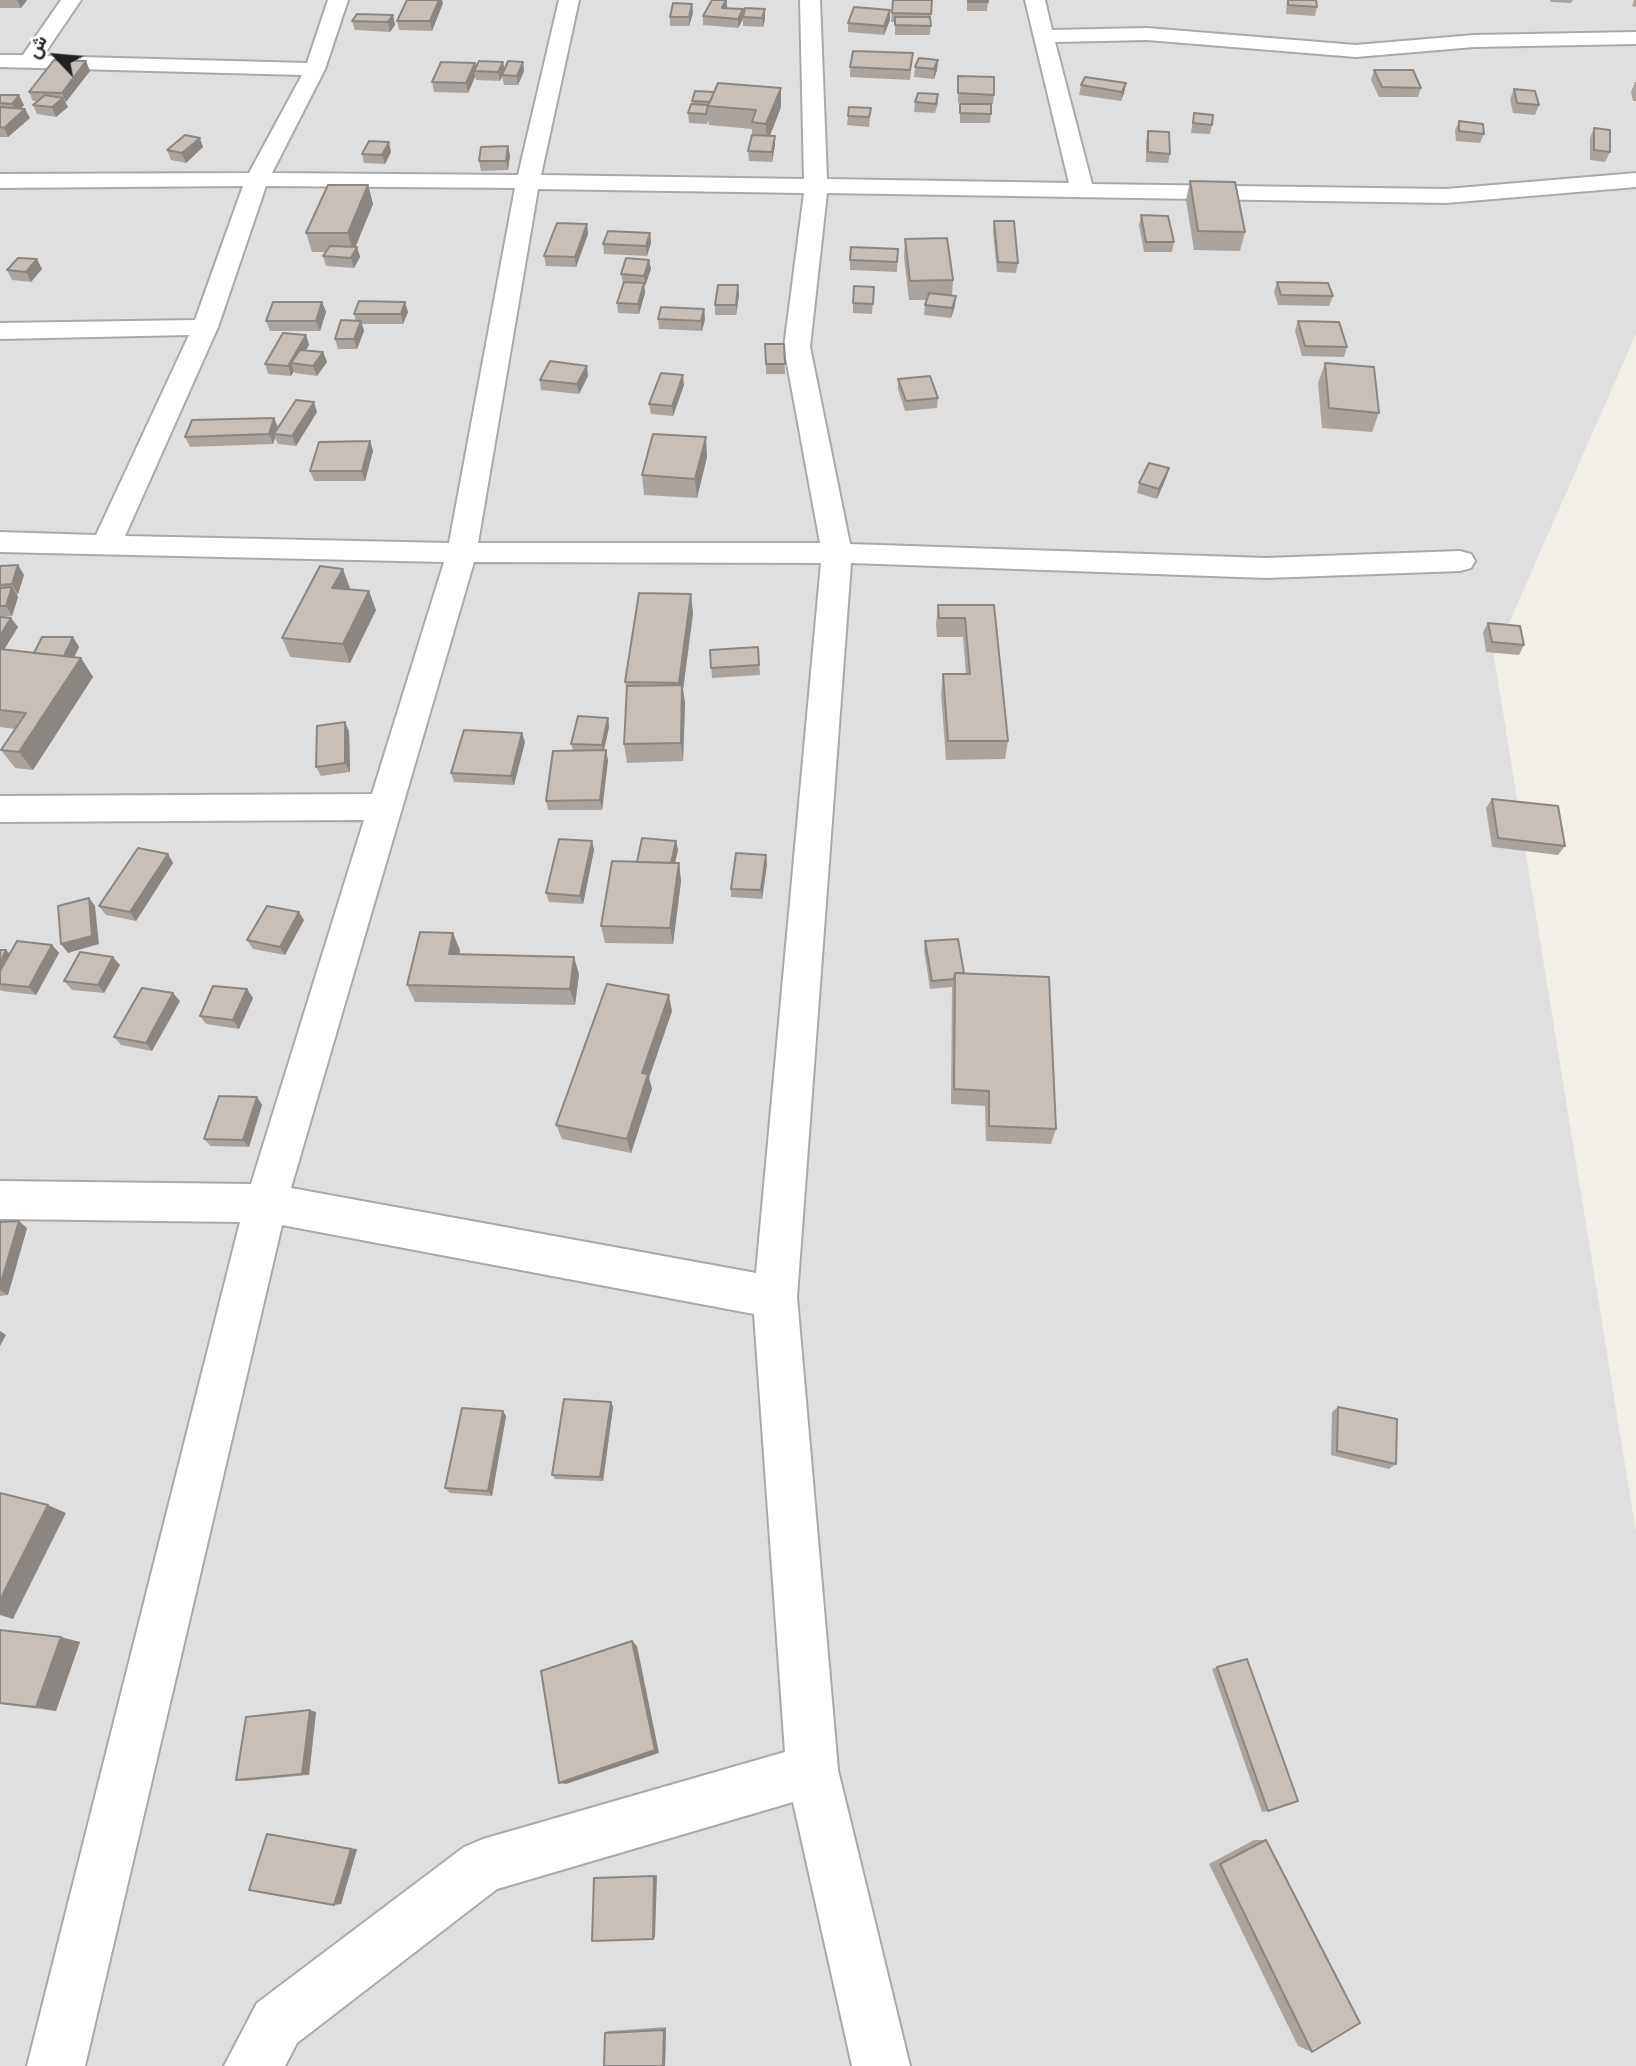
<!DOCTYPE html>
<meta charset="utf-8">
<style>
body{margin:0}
#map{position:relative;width:1636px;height:2066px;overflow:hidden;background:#f2efe9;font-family:"DM Sans",Vazirmatn,sans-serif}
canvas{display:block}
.north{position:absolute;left:21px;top:21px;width:70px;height:70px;-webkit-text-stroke:5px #fff;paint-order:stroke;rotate:296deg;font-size:19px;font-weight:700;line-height:28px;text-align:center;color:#222}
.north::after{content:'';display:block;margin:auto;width:24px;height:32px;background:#222;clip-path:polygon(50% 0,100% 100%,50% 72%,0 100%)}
</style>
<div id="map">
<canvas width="1636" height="2066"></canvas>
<div class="north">ش</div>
</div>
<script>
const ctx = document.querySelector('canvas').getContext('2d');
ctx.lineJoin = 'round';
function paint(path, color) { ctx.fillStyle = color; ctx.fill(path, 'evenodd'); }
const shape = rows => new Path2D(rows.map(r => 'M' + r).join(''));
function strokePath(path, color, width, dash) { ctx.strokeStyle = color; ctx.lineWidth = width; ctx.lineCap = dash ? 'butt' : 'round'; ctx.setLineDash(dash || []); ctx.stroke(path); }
paint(shape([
 [0,0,1636,0,1636,334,1494,657,1636,1532,1636,2066,0,2066]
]), '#e0dfdf');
const minor = shape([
 [61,0,81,0,43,56,307,63,328,0,348,0,325,69,272,173,518,175,559,0,579,0,541,175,804,179,800,0,820,0,827,179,1069,183,1025,0,1045,0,1052,30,1147,28,1356,45,1474,35,1636,32,1636,44,1474,47,1356,57,1147,40,1055,42,1092,184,1446,189,1636,173,1636,187,1446,203,827,193,810,347,850,544,1266,558,1460,551,1471,554,1475,561,1471,568,1460,571,1266,578,851,563,797,1297,838,1770,910,2066,852,2066,793,1802,497,1889,297,2043,285,2066,224,2066,257,2003,464,1847,483,1839,785,1752,754,1314,282,1225,85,2066,27,2066,240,1222,0,1219,0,1181,251,1184,364,820,0,822,0,796,372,794,444,562,0,552,0,532,96,535,189,335,0,339,0,323,195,320,243,186,0,188,0,174,249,173,302,75,0,67,0,55,23,55,61,0],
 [266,186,515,188,449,543,125,536,218,327,266,186],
 [538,189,804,193,784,347,820,543,478,543,538,189],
 [474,562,821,563,756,1273,291,1188,474,562]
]);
strokePath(minor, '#a9a9a9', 4);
paint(minor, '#fff');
paint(shape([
 [0,0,27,0,21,8,0,8],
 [712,0,727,0,727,8,743,9,743,16,765,9,765,19,763,27,743,26,743,19,738,28,703,25,703,16],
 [893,0,932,0,930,35,895,35,895,22,891,22],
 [967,0,988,0,987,11,967,11],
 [1287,0,1316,0,1317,7,1315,16,1286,14],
 [1550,0,1573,0,1571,3,1551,2],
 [1634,0,1636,0,1636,7,1632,6],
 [443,3,432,31,399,30,397,21],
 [692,4,693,13,689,26,670,26,670,17],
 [890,10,890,20,884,35,848,32,848,23],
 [393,15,395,25,390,32,355,30,352,21],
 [913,53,910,80,850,77,850,67],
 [938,60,937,70,934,79,914,77,915,67],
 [523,62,524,71,518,85,504,85,502,76,500,81,476,80,475,77,468,93,434,92,432,82,475,63,476,67,504,70],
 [1374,70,1421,88,1418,97,1379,97,1371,80],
 [90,71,65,102,68,107,56,117,37,114,33,105,37,101,33,101,29,92],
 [958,76,994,95,993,104,958,103],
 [1635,82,1636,82,1636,101,1633,101,1631,92],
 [1126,83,1124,93,1121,101,1079,95,1081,85],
 [781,88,781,107,770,136,775,145,772,162,749,161,748,151,752,136,752,129,709,125,708,120,707,124,689,123,688,113,692,104,692,101,714,92],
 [1514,89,1539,105,1535,115,1513,113,1510,99],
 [938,94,938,104,935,113,914,112,915,102],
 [0,95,24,105,21,108,25,109,30,118,8,137,0,137],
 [960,104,991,114,990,123,960,123],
 [871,108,869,127,847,125,848,116],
 [1194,113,1212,125,1210,134,1191,133],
 [1459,121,1484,134,1480,143,1456,141,1455,130],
 [1594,128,1610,152,1605,162,1590,160,1590,138],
 [1148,131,1170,154,1168,163,1146,162,1146,141],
 [508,146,510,156,508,170,481,171,479,161],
 [203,147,186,163,171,160,167,150],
 [391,152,385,164,364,163,362,154],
 [1190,181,1245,232,1240,251,1194,250,1186,200],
 [368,185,373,204,355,247,357,247,360,257,354,268,326,266,323,256,326,252,312,252,306,233],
 [1141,215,1174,242,1172,252,1144,252,1139,225],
 [994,221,1018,263,1016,273,997,272,993,231],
 [587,224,588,234,576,267,546,266,544,256],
 [650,233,651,243,647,256,604,254,603,244],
 [905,239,953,280,952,296,955,306,951,318,924,315,925,305,927,300,909,300,904,258],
 [898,249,897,272,850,270,850,260],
 [649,260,651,269,645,286,644,285,645,293,639,314,618,313,617,303,623,284,621,274],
 [42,269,31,282,12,280,7,270],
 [1277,282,1333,296,1329,306,1278,305,1274,292],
 [874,287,872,314,853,313,853,303],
 [739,295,736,315,715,315,715,305],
 [322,302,326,312,320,331,270,331,266,321],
 [704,309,705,319,702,331,659,329,658,319],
 [408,312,403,324,362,324,364,331,357,349,338,349,335,339,356,321,354,314],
 [1298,321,1347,347,1344,357,1302,356,1295,331],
 [306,335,309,345,306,350,323,352,327,362,317,376,295,373,294,371,291,376,268,374,265,364],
 [765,344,784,344,785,374,766,374],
 [1325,363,1379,413,1372,432,1322,428,1318,383],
 [588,376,579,394,541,390,540,380],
 [898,379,938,398,937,408,905,411,898,389],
 [684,385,673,416,651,414,649,404],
 [317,412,296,446,278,444,275,438,273,444,190,447,185,437,274,418,278,427],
 [370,441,373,451,365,481,314,481,310,471],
 [707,457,697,498,644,495,642,475],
 [1169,468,1166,478,1157,499,1137,493,1139,483],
 [18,565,24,575,18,594,17,594,18,597,12,616,0,617,0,566],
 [350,588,349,589,376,610,350,663,290,657,282,638],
 [938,605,994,605,1008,741,1005,759,946,760,941,693,943,674,966,674,963,637,937,637,936,624],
 [693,613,683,690,685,703,683,761,627,763,624,744,627,694,625,682],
 [0,617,18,627,4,650,34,653,73,637,79,647,74,657,81,658,93,677,33,770,15,768,1,750,15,729,0,727],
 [1488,623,1524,645,1519,655,1486,652,1483,632],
 [758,647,760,675,712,678,710,650],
 [608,718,609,727,604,750,608,760,602,810,548,810,546,801,573,750,571,744],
 [349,731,350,772,321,776,316,767],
 [525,742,514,785,454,782,451,773],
 [1492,799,1565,846,1558,855,1492,847,1486,808],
 [592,841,594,850,583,904,549,902,546,893],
 [676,841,678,850,675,863,679,863,681,881,673,944,605,943,601,926,637,862],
 [168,854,173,863,136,921,106,915,99,906],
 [767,864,762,899,731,897,731,889],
 [304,920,285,955,253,949,247,940],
 [925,941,964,973,1056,1129,1051,1144,986,1141,985,1106,951,1104,952,987,930,989,924,950],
 [52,945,59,953,36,995,2,991,0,990,0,950,6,950,10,954],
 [460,950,459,955,579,974,575,1005,415,1002,407,985],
 [120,965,104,993,72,990,64,981],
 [247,989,253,998,239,1029,206,1024,200,1016],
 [180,1001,152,1051,121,1045,114,1037],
 [672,1011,649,1078,652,1089,631,1153,562,1139,556,1125],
 [257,1097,262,1105,249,1147,211,1146,204,1139],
 [0,1222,27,1228,8,1295,0,1296],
 [611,1402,613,1407,603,1481,555,1479,552,1475],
 [1338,1407,1396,1464,1389,1469,1331,1455,1332,1412],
 [503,1411,506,1416,492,1496,450,1493,445,1488],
 [0,1630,80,1642,56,1711,0,1704],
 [1217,1667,1268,1811,1262,1812,1212,1669],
 [316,1712,309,1775,244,1781,236,1780],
 [267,1834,275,1835,357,1849,341,1904],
 [1254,1840,1266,1840,1312,2052,1298,2046,1209,1864],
 [666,2027,665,2066,604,2066,605,2033,608,2031]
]), '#aba49e');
paint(shape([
 [17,0,27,0,21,8],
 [439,0,442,0,443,3,432,31,430,21],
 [726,0,727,8,722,8],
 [692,4,693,13,689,26,689,17],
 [743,9,743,19,738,28,738,19],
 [765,9,765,19,763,27,762,18],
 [890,10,890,20,884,35,884,26],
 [393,15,395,25,390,32,388,22],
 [938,60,937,70,934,79,934,69],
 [86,61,90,71,66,102,62,93],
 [503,62,505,71,500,81,498,72],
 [523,62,524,71,518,85,517,76],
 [475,63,476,71,474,71,475,77,468,93,466,83],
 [1126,83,1124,93,1121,101,1122,92],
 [781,88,781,107,767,143,766,124],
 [19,95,24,105,17,113,12,104],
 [63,98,68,107,56,117,52,107],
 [25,109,30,118,8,137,4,128],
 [775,136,775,145,772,162,772,152],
 [200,138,203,147,186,163,182,153],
 [389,142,391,152,385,164,382,155],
 [508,146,510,156,508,170,506,161],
 [368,185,373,204,353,253,348,233],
 [587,224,588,234,576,267,575,257],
 [650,233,651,243,647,256,646,246],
 [357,247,360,257,354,268,351,258],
 [37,259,42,269,31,282,26,272],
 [649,260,651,269,645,286,644,276],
 [644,283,645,293,639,314,638,304],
 [738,285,739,295,736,315,736,305],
 [956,296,955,306,951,318,952,308],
 [322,302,326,312,320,331,316,321],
 [405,302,408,312,403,324,401,314],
 [704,309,705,319,702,331,701,321],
 [361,321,364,331,357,349,354,339],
 [306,335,309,345,298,364,291,363,294,371,291,376,288,366],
 [323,352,327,362,317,376,313,366],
 [587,366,588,376,579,394,577,384],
 [683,375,684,385,673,416,672,406],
 [314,402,317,412,296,446,292,436],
 [274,418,278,428,274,434,275,438,273,444,269,434],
 [706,437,707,457,697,498,695,479],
 [370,441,373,451,365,481,362,471],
 [1169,468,1166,478,1157,499,1159,489],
 [18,565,24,575,18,594,12,584],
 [343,569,350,588,340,607,332,588],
 [12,587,18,597,12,616,6,606],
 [369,591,376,610,350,663,343,644],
 [691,594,693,613,683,690,685,703,683,761,681,743,681,702,679,683],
 [11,618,18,627,0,656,0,636],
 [73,637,79,647,69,669,63,659],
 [81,658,93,677,33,770,19,752],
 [608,718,609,727,603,754,602,745],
 [345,722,349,731,350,772,345,763],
 [522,733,525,742,514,785,511,776],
 [606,750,608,760,602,810,600,800],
 [592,841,594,850,583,904,580,896],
 [676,841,678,850,672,875,671,866],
 [168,854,173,863,136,921,130,912],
 [766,855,767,864,762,899,761,890],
 [679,863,681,881,673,944,670,928],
 [89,898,95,906,99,944,68,953,61,944],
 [299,912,304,920,285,955,280,947],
 [453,933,460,950,456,971,449,954],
 [52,945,59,953,36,995,29,987],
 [6,950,14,958,0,984,0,963],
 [113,957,120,965,104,993,98,985],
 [574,957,579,974,575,1005,570,989],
 [247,989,253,998,239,1029,233,1020],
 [173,993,180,1001,152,1051,146,1043],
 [669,995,672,1011,649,1078,652,1089,631,1153,627,1139,642,1073],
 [257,1097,262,1105,249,1147,243,1140],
 [19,1221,27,1228,8,1295,0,1290,0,1286],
 [0,1331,6,1335,0,1346],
 [611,1402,613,1407,603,1481,600,1477],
 [503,1411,506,1416,492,1496,488,1491],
 [48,1505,66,1513,13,1619,0,1615,0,1600],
 [61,1637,80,1642,56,1711,36,1707],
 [632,1641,637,1646,659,1753,566,1784,559,1783],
 [310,1710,316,1712,309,1775,302,1774],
 [351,1849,357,1849,341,1904,334,1905],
 [657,1875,655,1937,653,1939,654,1876],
 [666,2027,665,2066,663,2066,664,2030]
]), '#8b8681');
const building = shape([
 [407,0,439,0,430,21,397,21,407,0],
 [712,0,726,0,722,8,743,9,738,19,703,16,712,0],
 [893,0,932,0,931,14,892,13,893,0],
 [968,0,988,0,988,2,968,2,968,0],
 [1288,0,1316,0,1317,7,1288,5,1288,0],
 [673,3,692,4,689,17,670,17,673,3],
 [854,7,890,10,884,26,848,23,854,7],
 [745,8,765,9,762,18,743,17,745,8],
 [357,14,393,15,388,22,352,21,357,14],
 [895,17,930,17,931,26,895,25,895,17],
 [853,51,913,53,910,70,850,67,853,51],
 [919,58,938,60,934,69,915,67,919,58],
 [54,60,86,61,62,93,29,92,54,60],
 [479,61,503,62,498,72,474,71,479,61],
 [508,61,523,62,517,76,502,75,508,61],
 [441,62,475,63,466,83,432,82,441,62],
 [1374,70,1413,70,1421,88,1382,87,1374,70],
 [958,76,994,77,994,95,958,93,958,76],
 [1085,77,1126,83,1122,92,1081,85,1085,77],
 [718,83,781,88,766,124,752,122,756,110,708,106,718,83],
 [1514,89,1535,91,1539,105,1517,103,1514,89],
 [695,91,714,92,710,102,692,101,695,91],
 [918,93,938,94,936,104,915,102,918,93],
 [0,95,19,95,12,104,0,103,0,95],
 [45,95,63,98,52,107,33,105,45,95],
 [691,104,708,105,706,114,688,113,691,104],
 [960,104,991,104,991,114,960,113,960,104],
 [0,107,25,109,4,128,0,127,0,107],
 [849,107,871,108,869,117,848,116,849,107],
 [1194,113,1213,115,1212,125,1193,123,1194,113],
 [1459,121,1483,124,1484,134,1459,131,1459,121],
 [1594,128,1610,130,1610,152,1594,150,1594,128],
 [1148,131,1169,132,1170,154,1148,152,1148,131],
 [185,135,200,138,182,153,167,150,185,135],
 [752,135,775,136,772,152,748,151,752,135],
 [369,141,389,142,382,155,362,154,369,141],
 [508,146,506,161,479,161,481,147,508,146],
 [1190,181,1235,182,1245,232,1198,231,1190,181],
 [328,185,368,185,348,233,306,233,328,185],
 [1141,215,1168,216,1174,242,1146,242,1141,215],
 [994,221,1014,221,1018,263,998,262,994,221],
 [557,223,587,224,575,257,544,256,557,223],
 [608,231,650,233,646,246,603,244,608,231],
 [947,238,953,280,910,281,905,239,947,238],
 [330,246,357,247,351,258,323,256,330,246],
 [851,247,898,249,897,262,850,260,851,247],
 [18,258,37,259,26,272,7,270,18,258],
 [626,258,649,260,644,276,621,274,626,258],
 [624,282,644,283,638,304,617,303,624,282],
 [1277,282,1328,283,1333,296,1281,295,1277,282],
 [718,285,738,285,736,305,715,305,718,285],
 [854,286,874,287,873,304,853,303,854,286],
 [929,293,956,296,952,308,925,305,929,293],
 [359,301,405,302,401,314,354,314,359,301],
 [273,302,322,302,316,321,266,321,273,302],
 [661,307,704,309,701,321,658,319,661,307],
 [341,320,361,321,354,339,335,339,341,320],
 [1298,321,1339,322,1347,347,1305,346,1298,321],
 [283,333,306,335,288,366,265,364,283,333],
 [765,344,784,344,785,364,766,364,765,344],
 [300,350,323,352,313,366,291,363,300,350],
 [550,361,587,366,577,384,540,380,550,361],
 [1325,363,1374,367,1379,413,1329,408,1325,363],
 [661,373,683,375,672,406,649,404,661,373],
 [930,376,938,398,906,401,898,379,930,376],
 [296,400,314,402,292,436,274,434,296,400],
 [274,418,269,434,185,437,192,420,274,418],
 [653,434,706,437,695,479,642,475,653,434],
 [370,441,362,471,310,471,319,442,370,441],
 [1149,463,1169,468,1159,489,1139,483,1149,463],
 [18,565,12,584,0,585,0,566,18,565],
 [320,566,343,569,332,588,369,591,343,644,282,638,320,566],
 [12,587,6,606,0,606,0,588,12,587],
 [639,593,691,594,679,683,625,682,639,593],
 [938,605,994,605,1008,741,948,741,943,674,970,674,965,618,939,618,938,605],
 [0,617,11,618,0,636,0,617],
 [1488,623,1520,626,1524,645,1492,642,1488,623],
 [42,637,73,637,64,656,34,653,42,637],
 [758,647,759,665,711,668,710,650,758,647],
 [0,649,81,658,19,752,1,750,26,713,0,710,0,649],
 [682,685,681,743,624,744,627,686,682,685],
 [578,716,608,718,602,745,571,744,578,716],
 [345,722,345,763,316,767,317,726,345,722],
 [464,730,522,733,511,776,451,773,464,730],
 [606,750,600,800,546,801,553,751,606,750],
 [1492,799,1558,806,1565,846,1498,838,1492,799],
 [642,838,676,841,671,863,637,862,642,838],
 [559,839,592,841,580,896,546,893,559,839],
 [138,848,168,854,130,912,99,906,138,848],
 [736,853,766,855,761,890,731,889,736,853],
 [612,861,679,863,670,928,601,926,612,861],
 [89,898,92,936,61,944,58,906,89,898],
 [267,906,299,912,280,947,247,940,267,906],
 [420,932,453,933,449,954,574,957,570,989,407,985,420,932],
 [958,939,964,973,955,973,954,979,932,981,925,941,958,939],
 [17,941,52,945,29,987,0,984,0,971,17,941],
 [0,950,6,950,0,963,0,950],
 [80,952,113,957,98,985,64,981,80,952],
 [955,973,1049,977,1056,1129,989,1126,989,1091,954,1089,955,973],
 [607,984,669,995,642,1073,648,1074,627,1139,556,1125,607,984],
 [213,986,247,989,233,1020,200,1016,213,986],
 [142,988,173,993,146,1043,114,1037,142,988],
 [219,1096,257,1097,243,1140,204,1139,219,1096],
 [19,1221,0,1286,0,1222,19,1221],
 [564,1399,611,1402,600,1477,552,1475,564,1399],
 [1338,1407,1397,1419,1396,1464,1337,1451,1338,1407],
 [462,1408,503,1411,488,1491,445,1488,462,1408],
 [0,1493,48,1505,0,1600,0,1493],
 [0,1630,61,1637,36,1707,0,1703,0,1630],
 [632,1641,655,1750,559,1783,541,1671,632,1641],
 [1247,1659,1298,1801,1268,1811,1217,1667,1247,1659],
 [310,1710,302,1774,236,1780,246,1717,310,1710],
 [267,1834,351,1849,334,1905,249,1890,267,1834],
 [1266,1840,1360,2023,1312,2052,1220,1864,1266,1840],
 [654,1876,653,1939,592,1941,594,1878,654,1876],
 [664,2030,663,2066,604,2066,605,2033,664,2030]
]);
paint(building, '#c7bfb8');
strokePath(building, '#8b8681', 2);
</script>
